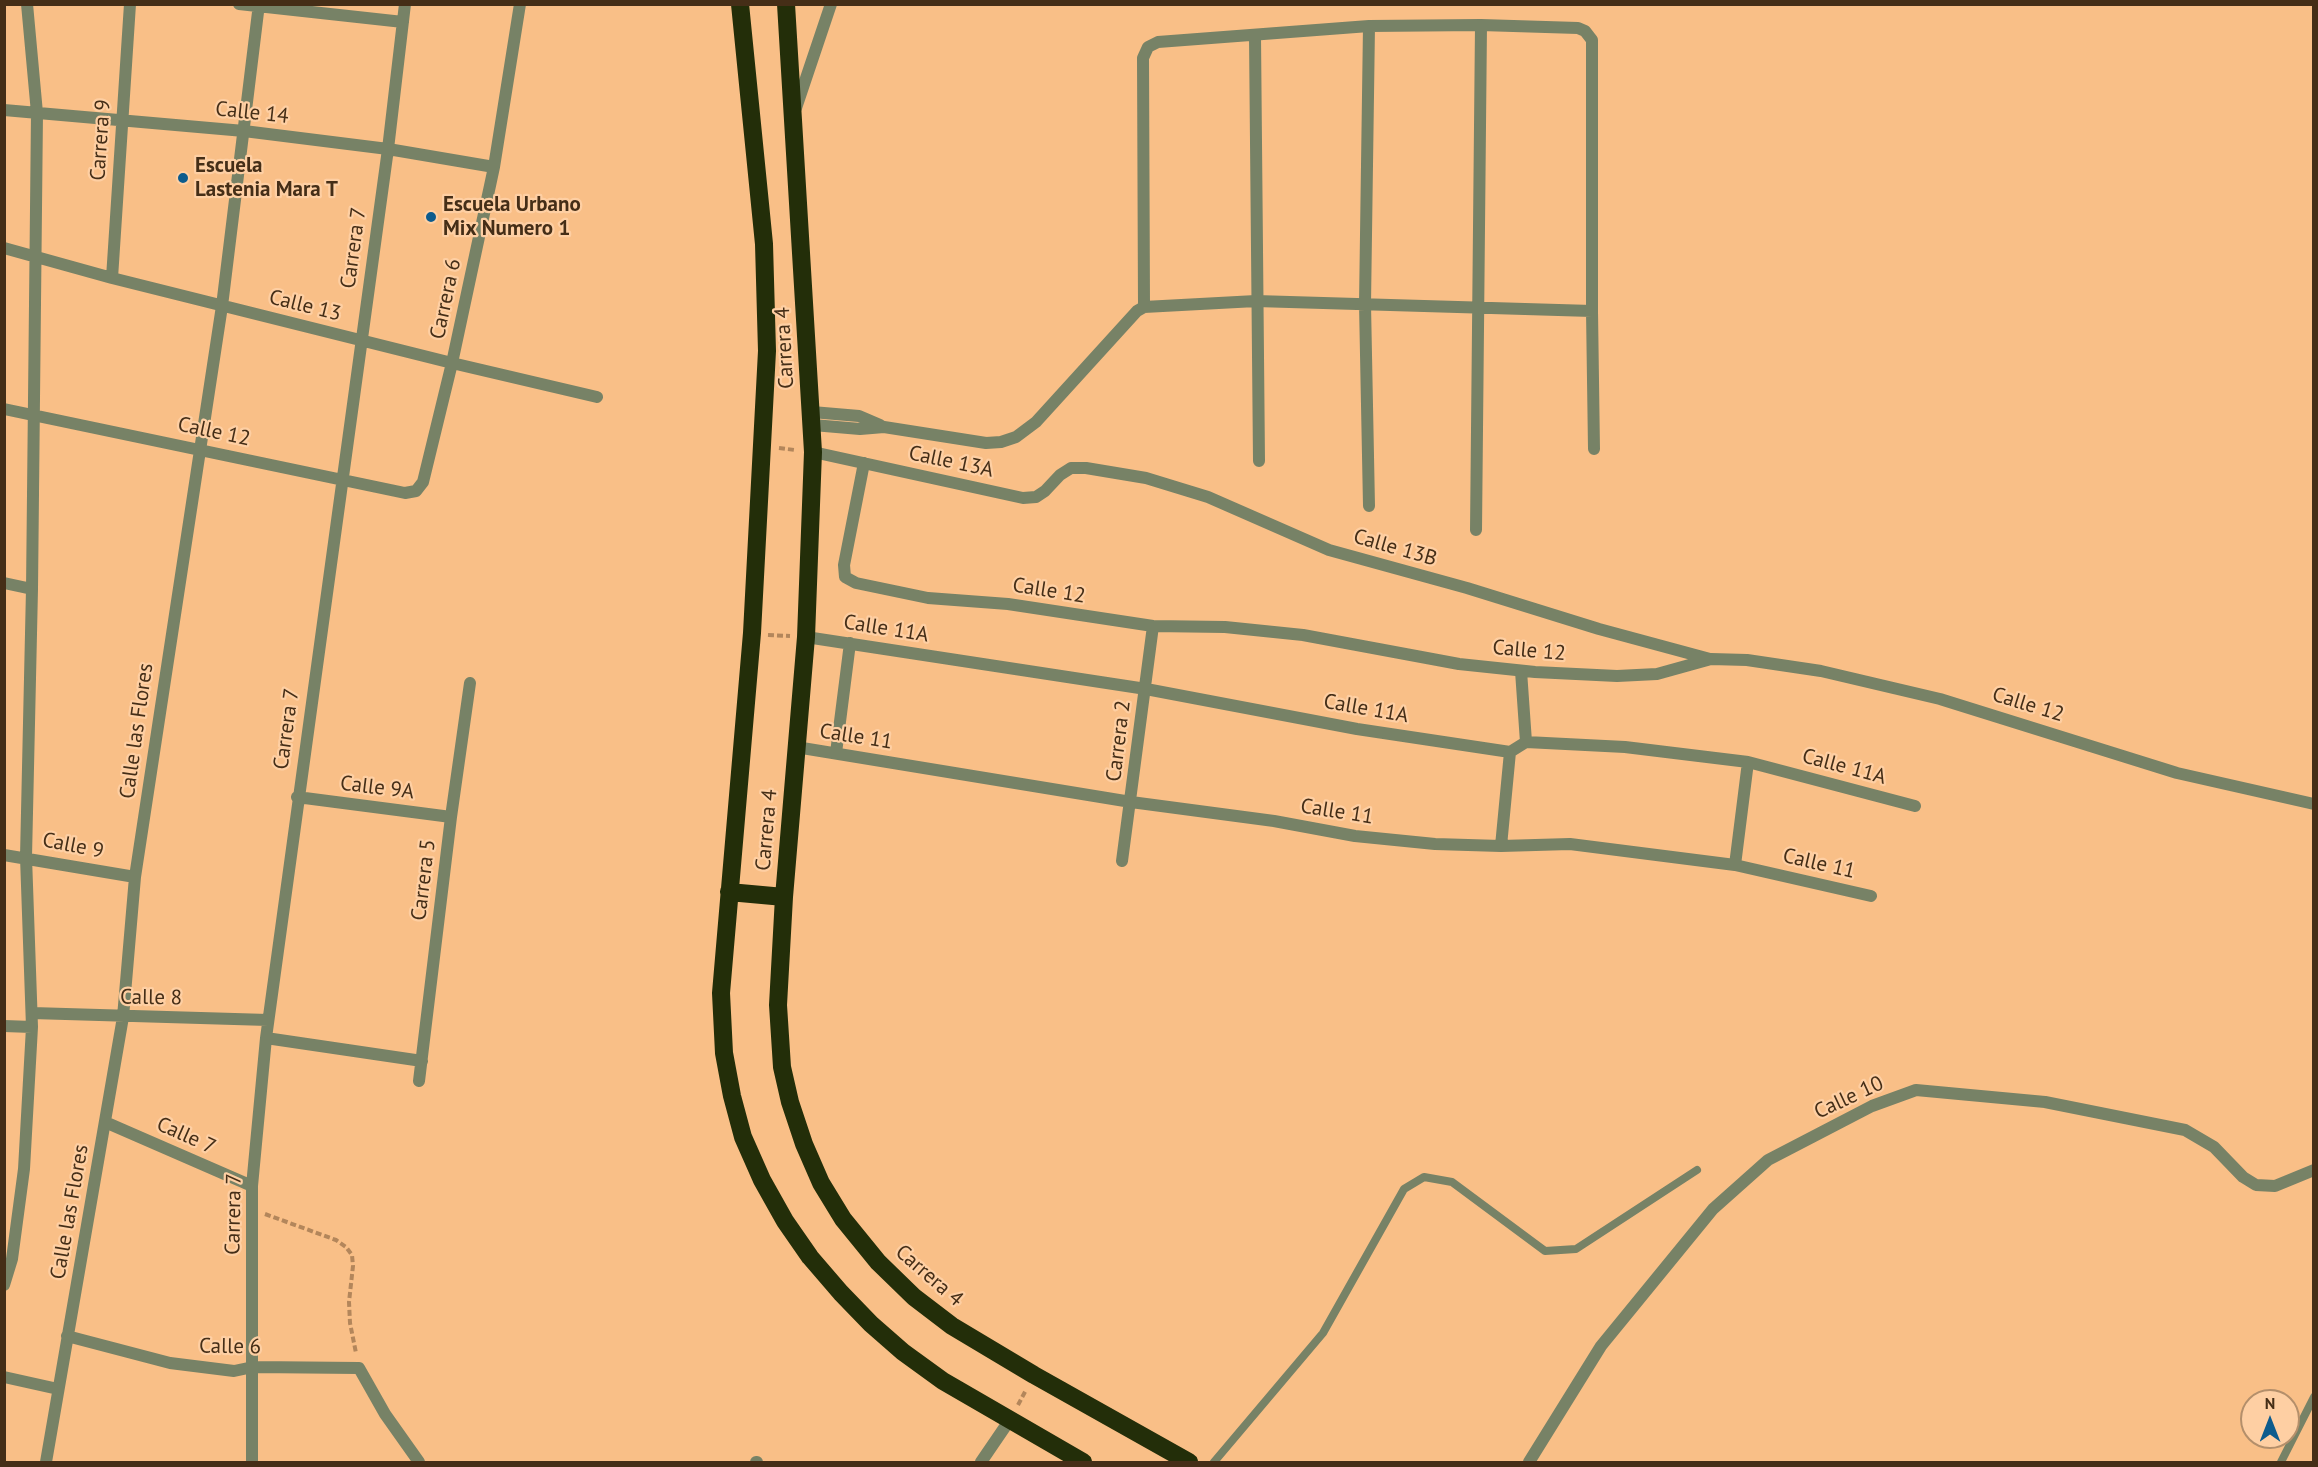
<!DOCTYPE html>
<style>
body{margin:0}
#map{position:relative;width:2318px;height:1467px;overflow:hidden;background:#f9bf87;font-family:"PT Sans",sans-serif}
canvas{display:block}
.frame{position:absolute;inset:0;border:6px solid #452e17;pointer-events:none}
.north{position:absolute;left:2240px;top:1389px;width:60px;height:60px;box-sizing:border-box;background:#fecfa3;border:2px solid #b48f6b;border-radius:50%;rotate:0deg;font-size:16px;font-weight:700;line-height:24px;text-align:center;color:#452e17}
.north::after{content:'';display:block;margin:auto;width:21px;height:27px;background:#0c5b8d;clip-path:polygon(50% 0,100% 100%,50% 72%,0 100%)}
</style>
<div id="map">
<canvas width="2318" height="1467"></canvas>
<div class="frame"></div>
<div class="north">N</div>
</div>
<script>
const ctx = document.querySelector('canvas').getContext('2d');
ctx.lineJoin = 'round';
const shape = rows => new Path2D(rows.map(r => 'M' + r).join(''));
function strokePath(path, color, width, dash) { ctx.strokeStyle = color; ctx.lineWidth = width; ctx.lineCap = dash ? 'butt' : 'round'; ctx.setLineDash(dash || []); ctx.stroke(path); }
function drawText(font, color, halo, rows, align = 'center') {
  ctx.font = font + ' "PT Sans",sans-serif'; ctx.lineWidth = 4.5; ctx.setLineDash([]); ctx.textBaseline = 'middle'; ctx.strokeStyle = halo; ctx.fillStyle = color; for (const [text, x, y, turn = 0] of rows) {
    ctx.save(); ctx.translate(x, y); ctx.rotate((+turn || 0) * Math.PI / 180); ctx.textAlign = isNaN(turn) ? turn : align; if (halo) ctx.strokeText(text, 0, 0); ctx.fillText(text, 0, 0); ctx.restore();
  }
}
strokePath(shape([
 [779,448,795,450],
 [768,635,790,636],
 [265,1214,336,1240,346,1247,352,1255,353,1266,349,1302,350,1323,356,1353],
 [1018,1405,1026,1390]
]), '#b3865b', 4, [6, 3]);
strokePath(shape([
 [1214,1462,1323,1333,1404,1189,1424,1177,1452,1182,1545,1251,1576,1249,1697,1170],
 [2281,1462,2314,1397]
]), '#778266', 8);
strokePath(shape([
 [239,4,403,22],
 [1369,26,1365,304,1369,506],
 [1255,36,1259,461],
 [796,108,831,4],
 [4,110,244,131,388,149,494,167],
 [4,248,112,278,452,363,597,397],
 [112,278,130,4],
 [1144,307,1143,58,1148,47,1158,42,1369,26,1481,25,1578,28,1585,31,1592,40,1592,311,1594,449],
 [4,409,405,493,416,491,423,482,452,363,494,167,520,4],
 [812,412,859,416,880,425],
 [813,425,860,429,884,427,986,443,1001,442,1016,437,1036,422,1137,311,1144,307,1256,301,1592,311],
 [813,452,1023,498,1036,497,1045,491,1060,475,1071,468,1086,468,1146,478,1208,497,1329,550,1467,588,1599,629,1710,659],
 [864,463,844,565,845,577,856,583,928,598,1008,604,1153,626,1225,627,1303,635,1459,664,1535,672,1617,676,1657,674,1711,659,1747,660,1821,671,1940,699,2177,773,2314,804],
 [1476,530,1481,25],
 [4,583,32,589],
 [806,637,1146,689,1357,729,1510,752,1526,742,1625,747,1748,762,1915,806],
 [1521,671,1526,742],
 [796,747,1131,802,1274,821,1355,836,1435,844,1501,846,1570,844,1735,865,1871,896],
 [836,753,850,643],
 [297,797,451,817],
 [1501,846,1510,752],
 [4,855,135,877],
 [1122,861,1153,626],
 [1735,865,1748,762],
 [32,1013,268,1020],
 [4,1026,32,1027],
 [266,1038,422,1061],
 [419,1081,451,817,470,683],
 [105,1122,252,1186],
 [4,1285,12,1259,24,1169,32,1027,26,857,32,589,37,113,27,4],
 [67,1336,170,1363,234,1371,253,1367,359,1368,385,1414,419,1462],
 [4,1377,58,1389],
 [46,1462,123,1017,135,877,222,306,259,4],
 [252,1462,252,1186,266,1038,388,149,405,4],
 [756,1462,757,1462],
 [981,1462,1009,1421],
 [1529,1462,1601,1346,1713,1209,1768,1160,1872,1106,1916,1090,2045,1102,2185,1130,2214,1147,2243,1177,2256,1185,2275,1186,2314,1170]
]), '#778266', 12);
strokePath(shape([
 [740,4,764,244,767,351,752,633,721,993,724,1053,732,1096,743,1137,762,1180,785,1221,810,1257,841,1293,871,1324,903,1352,943,1381,1083,1462],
 [786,4,813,452,806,637,784,897,778,1005,782,1067,790,1102,804,1144,821,1183,843,1219,878,1262,914,1297,952,1326,1034,1375,1189,1462],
 [729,892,784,897]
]), '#232e09', 18);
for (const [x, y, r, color] of [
 [183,178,6,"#0c5b8d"],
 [431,217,6,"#0c5b8d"]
]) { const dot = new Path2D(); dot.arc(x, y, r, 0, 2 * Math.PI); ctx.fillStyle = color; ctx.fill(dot); strokePath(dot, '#fecfa3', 2); }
drawText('21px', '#452e17', '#fecfa3', [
 ["Calle 14",252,113,6],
 ["Carrera 9",101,140,-86],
 ["Carrera 7",354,248,-82],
 ["Carrera 6",446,299,-78],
 ["Calle 13",305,306,14],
 ["Carrera 4",785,348,-93],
 ["Calle 12",214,432,12],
 ["Calle 13A",951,462,12],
 ["Calle 13B",1395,548,16],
 ["Calle 12",1049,591,9],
 ["Calle 11A",886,629,9],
 ["Calle 12",1529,651,5],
 ["Calle 12",2028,705,17],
 ["Calle 11A",1366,709,10],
 ["Carrera 7",287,729,-82],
 ["Calle las Flores",137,731,-82],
 ["Calle 11",856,737,9],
 ["Carrera 2",1119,741,-83],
 ["Calle 11A",1844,767,15],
 ["Calle 9A",377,788,7],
 ["Calle 11",1337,812,9],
 ["Carrera 4",767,830,-85],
 ["Calle 9",73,846,11],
 ["Calle 11",1819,864,13],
 ["Carrera 5",424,880,-83],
 ["Calle 8",151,998,1],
 ["Calle 10",1849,1098,-25],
 ["Calle 7",186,1136,24],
 ["Calle las Flores",70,1212,-80],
 ["Carrera 7",234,1214,-89],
 ["Carrera 4",929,1276,41],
 ["Calle 6",230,1347,1]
]);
drawText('bold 21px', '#452e17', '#fecfa3', [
 ["Escuela",195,166],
 ["Lastenia Mara T",195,190],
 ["Escuela Urbano",443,205],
 ["Mix Numero 1",443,229]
], 'left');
</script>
